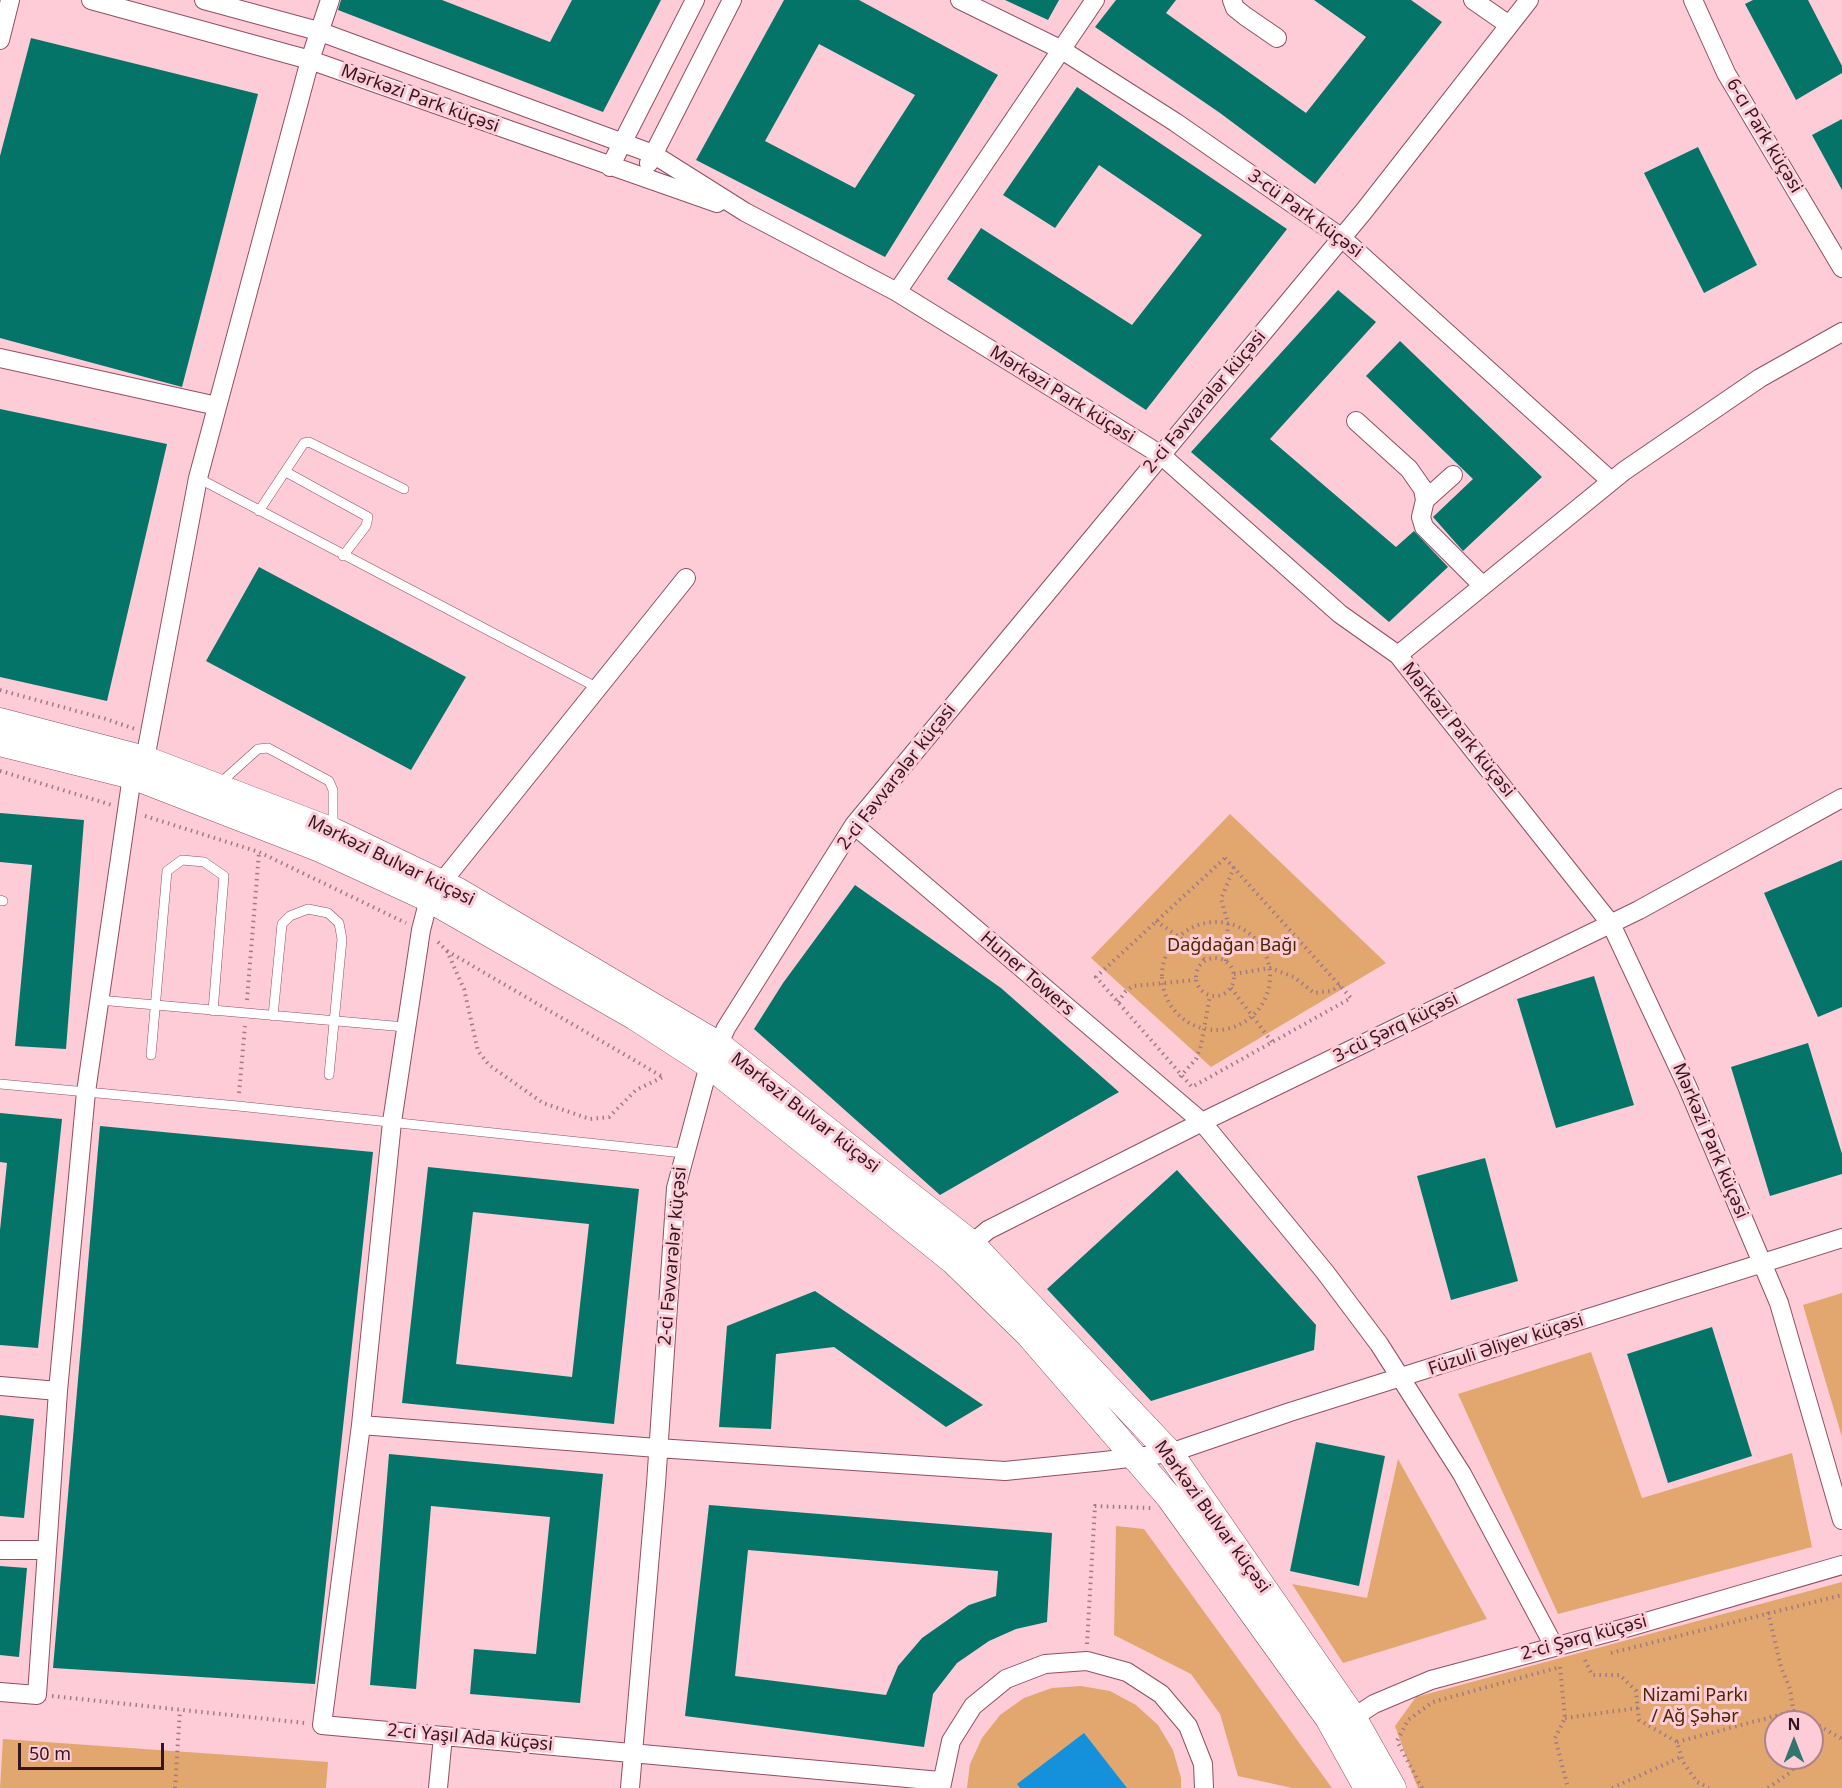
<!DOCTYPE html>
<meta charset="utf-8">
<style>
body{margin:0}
#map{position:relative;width:1842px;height:1788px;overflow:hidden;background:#fdccd7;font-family:"Noto Sans",sans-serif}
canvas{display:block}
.north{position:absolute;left:1764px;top:1710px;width:60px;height:60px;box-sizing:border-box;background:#fdccd7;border:2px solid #ac838d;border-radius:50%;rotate:0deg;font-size:16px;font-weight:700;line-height:24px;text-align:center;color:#33161f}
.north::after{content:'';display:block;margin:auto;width:21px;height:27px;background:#30766d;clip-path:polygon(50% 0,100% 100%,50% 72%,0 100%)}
.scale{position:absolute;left:18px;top:1743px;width:146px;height:27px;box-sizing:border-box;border:3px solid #33161f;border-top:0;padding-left:8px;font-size:18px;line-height:21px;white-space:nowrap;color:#33161f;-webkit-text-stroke:4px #fdccd7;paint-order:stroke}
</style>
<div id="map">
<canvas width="1842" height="1788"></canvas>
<div class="north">N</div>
<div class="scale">50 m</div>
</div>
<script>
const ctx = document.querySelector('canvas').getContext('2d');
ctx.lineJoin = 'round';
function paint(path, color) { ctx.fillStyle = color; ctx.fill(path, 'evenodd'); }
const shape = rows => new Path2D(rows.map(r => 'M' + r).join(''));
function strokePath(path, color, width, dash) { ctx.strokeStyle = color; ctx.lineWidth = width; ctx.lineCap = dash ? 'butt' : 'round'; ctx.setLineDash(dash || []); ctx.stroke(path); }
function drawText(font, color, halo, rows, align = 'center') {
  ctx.font = font + ' "Noto Sans",sans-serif'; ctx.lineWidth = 6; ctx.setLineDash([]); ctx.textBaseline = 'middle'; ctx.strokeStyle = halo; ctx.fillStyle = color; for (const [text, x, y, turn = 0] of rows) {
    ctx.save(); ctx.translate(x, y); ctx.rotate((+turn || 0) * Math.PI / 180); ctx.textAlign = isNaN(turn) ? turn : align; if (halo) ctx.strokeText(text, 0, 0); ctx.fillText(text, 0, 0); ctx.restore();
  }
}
paint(shape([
 [1230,814,1386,963,1211,1067,1091,958],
 [1842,1293,1842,1437,1803,1305],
 [1591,1352,1642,1498,1792,1453,1812,1547,1558,1614,1458,1394],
 [1398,1459,1487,1619,1343,1663,1292,1584,1367,1598],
 [1116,1526,1144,1529,1332,1788,1292,1788,1238,1776,1220,1714,1191,1674,1114,1635],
 [1842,1582,1842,1788,1418,1788,1415,1781,1395,1726,1416,1697],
 [1776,1722,1812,1722,1812,1758,1776,1758],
 [1081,1686,1110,1691,1136,1705,1158,1725,1173,1750,1181,1778,1181,1788,967,1788,970,1764,982,1738,1000,1715,1024,1698,1052,1688],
 [3,1739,328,1762,326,1788,0,1788]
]), '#e2a66f');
paint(shape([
 [1084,1733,1127,1788,1020,1788,1017,1784]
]), '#1591db');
paint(shape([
 [341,0,442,0,550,42,572,0,661,0,603,112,338,10],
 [784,0,859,0,998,75,885,257,696,160],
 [819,44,915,95,855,188,765,141],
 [1005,0,1059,0,1048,20],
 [1116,0,1176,0,1166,13,1306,113,1366,37,1314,0,1411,0,1442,22,1315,184,1220,113,1095,27],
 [1753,0,1808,0,1842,66,1842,73,1796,100,1745,4],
 [31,38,258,94,182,387,0,338,0,156],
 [1077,87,1287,229,1146,410,947,279,981,228,1132,325,1202,235,1099,165,1055,228,1003,195],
 [1842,119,1842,190,1812,135],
 [1698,147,1757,265,1704,293,1644,173],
 [1338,290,1376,322,1270,439,1396,547,1414,531,1448,567,1389,622,1191,452],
 [1400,341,1542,477,1463,551,1433,517,1473,479,1366,376],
 [0,409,167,444,107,701,0,677],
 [259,567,466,677,411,770,206,661],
 [0,813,84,820,66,1049,15,1046,32,865,0,862],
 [1842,860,1842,1007,1818,1017,1764,893],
 [855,885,1001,988,1119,1092,940,1195,754,1029,783,983],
 [1594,976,1634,1105,1556,1128,1517,999],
 [1808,1043,1842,1154,1842,1174,1770,1196,1731,1067],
 [0,1113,62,1119,38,1348,0,1345,0,1230,7,1163,0,1162],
 [100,1126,373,1152,315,1684,53,1668],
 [1485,1158,1518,1281,1451,1300,1417,1176],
 [428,1167,639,1189,614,1424,402,1403],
 [473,1212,589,1224,572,1377,456,1364],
 [1177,1170,1316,1325,1314,1350,1151,1401,1047,1289],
 [815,1291,983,1405,946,1427,834,1347,776,1354,771,1429,719,1427,727,1326],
 [1712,1327,1752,1456,1668,1483,1627,1354],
 [0,1415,34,1419,24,1518,0,1516],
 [1316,1442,1385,1456,1359,1586,1290,1571],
 [389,1454,603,1474,580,1703,470,1694,474,1649,536,1654,550,1517,431,1506,416,1689,370,1685],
 [709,1505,1052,1533,1047,1622,1016,1629,989,1641,957,1663,933,1694,924,1747,685,1716],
 [748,1550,998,1571,996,1596,969,1605,922,1638,898,1666,886,1695,735,1676],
 [0,1566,27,1568,19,1657,0,1655]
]), '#047469');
const lane = shape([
 [286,472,368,517,366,526,343,556],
 [198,478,596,687],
 [259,511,304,443,309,442,404,489],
 [218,785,258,749,268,748,329,781,333,790,333,829],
 [0,900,3,901],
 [99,1000,405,1027],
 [273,1016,282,924,290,916,308,909,328,913,339,923,342,939,329,1075],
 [151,1055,167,871,182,860,204,862,224,876,213,1011],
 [0,1084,238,1106,683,1153]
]);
const street = shape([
 [91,0,310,60,717,203],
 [204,0,318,31,653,154,745,212,897,292,1161,455,1340,614,1398,655,1611,924,1687,1086,1779,1303,1842,1520],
 [960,0,1062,50,1175,122,1342,238,1611,481],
 [1232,0,1235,8,1245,16,1277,38],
 [1473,0,1509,25],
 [1693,0,1726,73,1842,268],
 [0,40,10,0],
 [649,163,732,0],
 [610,167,695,0],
 [897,292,1095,0],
 [0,358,217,406],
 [1356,421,1409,469,1423,489,1425,500,1421,517,1424,527,1483,586],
 [1425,500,1453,475],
 [1398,655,1624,471,1760,378,1842,332],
 [145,759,198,478,310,60,330,0],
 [854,825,1202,1122,1325,1272,1379,1344,1462,1474,1554,1646],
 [442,882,686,578],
 [429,899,421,930,392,1122,361,1425,322,1725,940,1781],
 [962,1252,988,1230,1202,1122,1639,910,1842,798],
 [0,1386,58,1391],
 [361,1425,657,1448,1005,1471,1104,1461,1170,1453,1290,1412,1842,1238],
 [0,1550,47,1550],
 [0,1692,37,1695,58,1391,86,1092,132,776],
 [1345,1723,1374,1704,1431,1680,1629,1627,1842,1565],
 [438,1788,443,1736],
 [630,1788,656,1484,676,1188,709,1065,726,1028,854,825,1364,211,1529,0],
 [941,1788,951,1741,973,1706,1006,1679,1045,1664,1087,1661,1127,1672,1161,1694,1188,1726,1203,1764,1204,1788]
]);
const secondary = shape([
 [0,721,145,759,333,831,458,891,719,1045,971,1243,1170,1453,1353,1717,1393,1788],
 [0,743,132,776,320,849,429,899,635,1017,709,1065,953,1261,1028,1334,1169,1497,1328,1718,1367,1788]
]);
strokePath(lane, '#934e61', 10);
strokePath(street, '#934e61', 20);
strokePath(secondary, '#934e61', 27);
strokePath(shape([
 [0,690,106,719,135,729],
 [0,771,112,805],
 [145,816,259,852,406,923],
 [1225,858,1351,998,1192,1087,1096,977,1225,858],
 [1156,921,1179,937,1205,960],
 '1162 976a54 54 0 1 1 108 0a54 54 0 1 1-108 0Z',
 [438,942,447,951,464,989,478,1051,489,1065,543,1103,590,1119,609,1117,636,1090,663,1077],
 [447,951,663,1077],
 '1196 977a19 19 0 1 1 38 0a19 19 0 1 1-38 0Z',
 [1226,961,1228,923,1221,899,1234,867],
 [1234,974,1270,968,1294,977,1314,993,1331,991,1341,985],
 [1231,988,1272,1042],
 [247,1000,259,852],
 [1118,1002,1125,992,1133,986,1195,980],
 [1180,1077,1196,1059,1201,1046,1210,995],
 [239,1093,245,1026],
 [1768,1612,1781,1667,1790,1689,1795,1722],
 [1087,1644,1095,1506,1151,1508],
 [1611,1653,1842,1595],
 [1585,1660,1592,1675,1620,1675,1636,1691,1639,1720,1677,1742,1683,1762,1697,1782,1709,1788],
 [1560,1667,1565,1718,1555,1738,1568,1788],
 [52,1696,305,1723],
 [1565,1718,1638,1708],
 [1677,1742,1794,1711,1842,1739],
 [175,1788,180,1710],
 [1422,1788,1397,1741,1408,1720,1433,1702,1560,1667],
 [1612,1788,1681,1757],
 [1768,1788,1791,1772,1799,1758]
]), '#a27a84', 4, [1.5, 4.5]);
strokePath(lane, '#fff', 9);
strokePath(street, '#fff', 18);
strokePath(secondary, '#fff', 26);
drawText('18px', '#33161f', '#fdccd7', [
 ["Mərkəzi Park küçəsi",420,99,20],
 ["6-cı Park küçəsi",1764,136,59],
 ["3-cü Park küçəsi",1305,214,36],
 ["Mərkəzi Park küçəsi",1062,395,32],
 ["2-ci Fəvvarələr küçəsi",1205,402,-50],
 ["Mərkəzi Park küçəsi",1458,730,51],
 ["2-ci Fəvvarələr küçəsi",897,777,-52],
 ["Mərkəzi Bulvar küçəsi",391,861,26],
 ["Huner Towers",1027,974,41],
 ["3-cü Şərq küçəsi",1396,1028,-26],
 ["Mərkəzi Bulvar küçəsi",805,1113,38],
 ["Mərkəzi Park küçəsi",1710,1141,67],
 ["2-ci Fəvvarələr küçəsi",673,1256,-85],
 ["Füzuli Əliyev küçəsi",1506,1345,-18],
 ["Mərkəzi Bulvar küçəsi",1212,1517,54],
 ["2-ci Şərq küçəsi",1584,1638,-15],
 ["2-ci Yaşıl Ada küçəsi",470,1738,5]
]);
drawText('18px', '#492700', '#fdccd7', [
 ["Dağdağan Bağı",1232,946],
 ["Nizami Parkı",1695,1696],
 ["/ Ağ Şəhər",1695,1717]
]);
</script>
